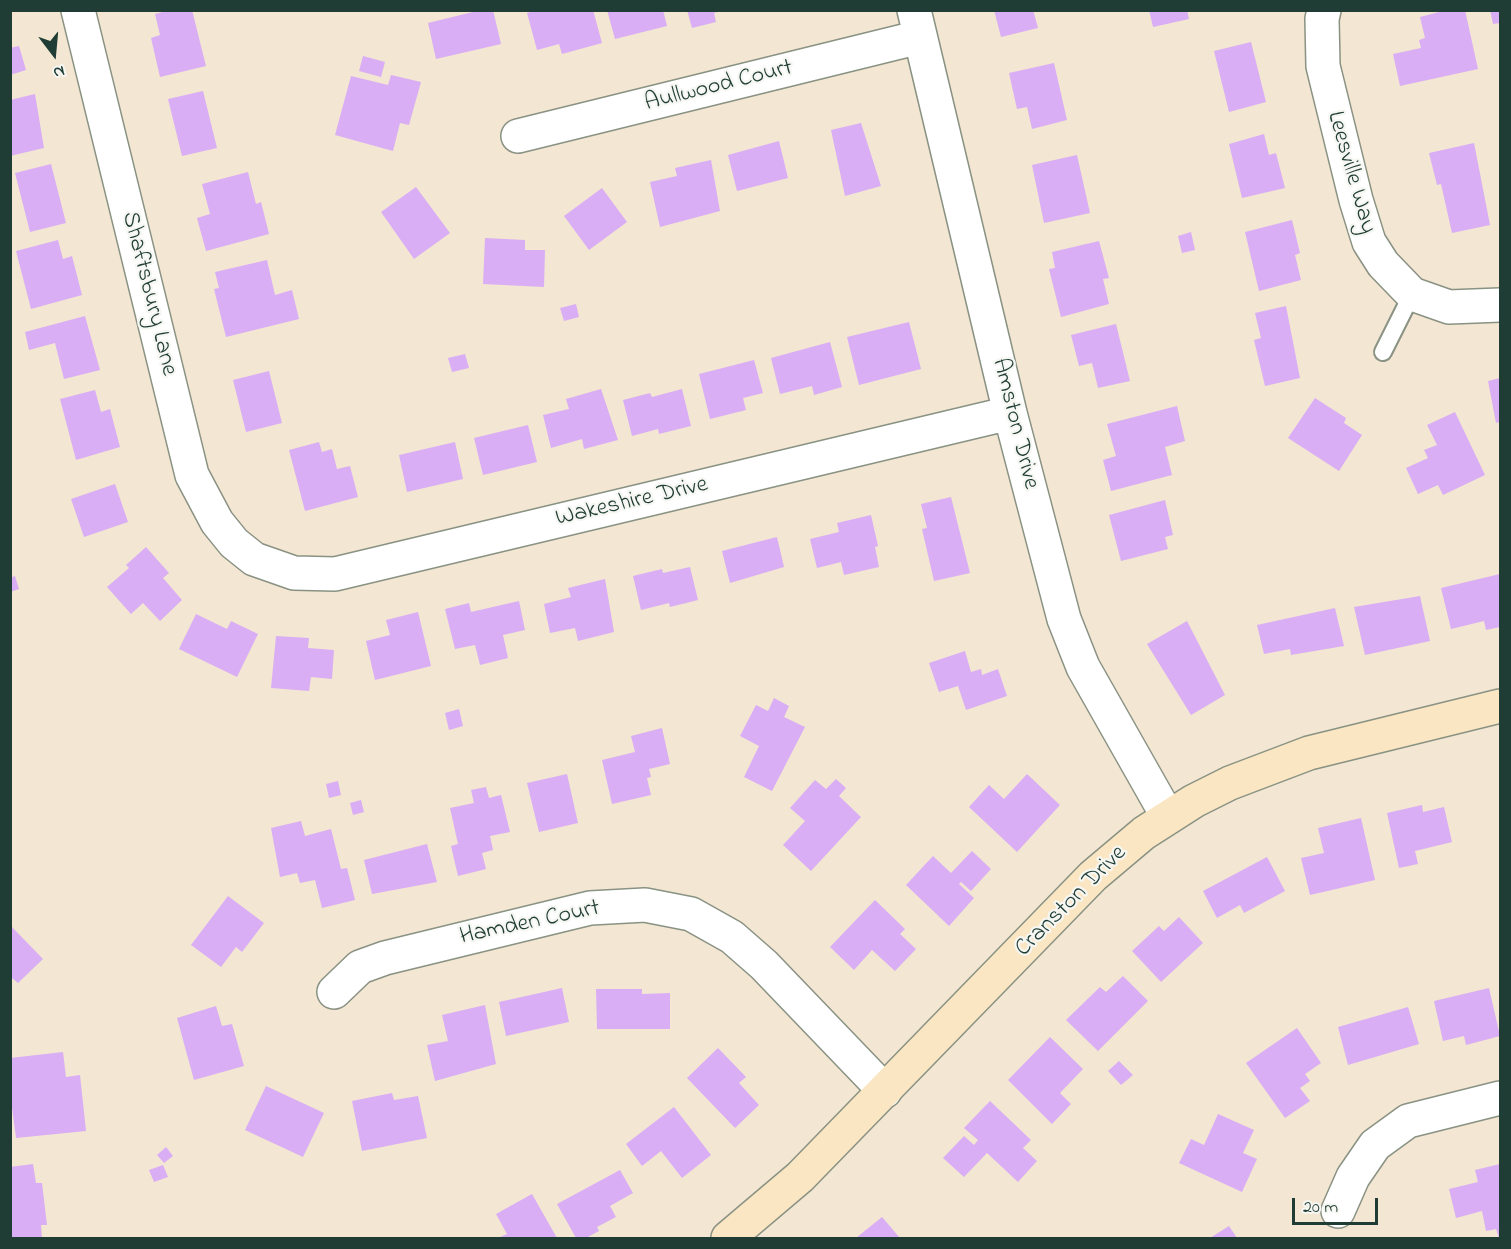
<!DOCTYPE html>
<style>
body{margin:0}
#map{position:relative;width:1511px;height:1249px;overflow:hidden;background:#f3e6d2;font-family:"Indie Flower",sans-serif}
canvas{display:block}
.frame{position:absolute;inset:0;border:12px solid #1f3d34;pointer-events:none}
.north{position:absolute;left:24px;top:24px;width:60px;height:60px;-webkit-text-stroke:4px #f6f6f2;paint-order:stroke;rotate:164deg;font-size:16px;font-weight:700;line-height:24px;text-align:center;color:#1f3d34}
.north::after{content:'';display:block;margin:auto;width:21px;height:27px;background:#1f3d34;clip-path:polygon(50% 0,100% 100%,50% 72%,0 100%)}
.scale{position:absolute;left:1292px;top:1198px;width:86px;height:27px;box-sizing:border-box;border:3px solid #1f3d34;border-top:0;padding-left:8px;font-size:18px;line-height:21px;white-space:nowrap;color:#1f3d34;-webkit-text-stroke:4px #f6f6f2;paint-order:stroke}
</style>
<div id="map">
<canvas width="1511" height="1249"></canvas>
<div class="frame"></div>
<div class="north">N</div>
<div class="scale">20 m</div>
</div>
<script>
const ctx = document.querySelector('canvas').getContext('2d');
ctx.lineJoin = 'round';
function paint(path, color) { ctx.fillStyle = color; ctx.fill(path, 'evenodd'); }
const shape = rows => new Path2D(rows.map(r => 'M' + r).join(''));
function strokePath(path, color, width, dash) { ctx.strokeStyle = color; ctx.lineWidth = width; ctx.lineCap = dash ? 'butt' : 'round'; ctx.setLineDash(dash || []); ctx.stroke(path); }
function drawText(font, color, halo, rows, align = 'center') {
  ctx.font = font + ' "Indie Flower",sans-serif'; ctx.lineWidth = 4.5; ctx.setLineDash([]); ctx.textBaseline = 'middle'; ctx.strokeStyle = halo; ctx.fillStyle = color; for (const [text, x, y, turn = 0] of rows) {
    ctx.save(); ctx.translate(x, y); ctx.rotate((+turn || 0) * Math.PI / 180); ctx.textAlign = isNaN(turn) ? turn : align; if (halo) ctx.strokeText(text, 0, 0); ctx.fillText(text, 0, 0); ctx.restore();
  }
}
paint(shape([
 [170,10,192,10,206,66,160,77,151,38,160,35,155,14],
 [481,10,493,10,501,44,436,59,428,23],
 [537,10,593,10,602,43,562,54,559,44,537,50,527,13],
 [607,10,663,10,667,26,615,39],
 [687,10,721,10,721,11,714,13,716,22,692,28],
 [994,10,1033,10,1038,28,1001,37],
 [1149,10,1187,10,1189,19,1153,27],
 [1447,10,1465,10,1478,69,1400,86,1393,54,1421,48,1419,40,1425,38,1420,17],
 [1490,10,1500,10,1500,23,1493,24],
 [1251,42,1266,102,1229,112,1214,51],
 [19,46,26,70,10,75,10,48],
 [363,56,385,62,381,77,359,71],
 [1054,63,1067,120,1032,129,1027,107,1017,109,1009,73],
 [391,75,421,82,409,125,400,123,393,151,335,135,351,76,388,85],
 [203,91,217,148,182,156,168,99],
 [35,94,44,148,10,156,10,100],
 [861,123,881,186,845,196,831,130],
 [1264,134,1269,155,1276,153,1285,188,1242,198,1229,144],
 [779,141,788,178,737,191,728,155],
 [1474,143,1490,225,1452,233,1441,184,1437,185,1429,153],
 [1077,155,1090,213,1044,223,1032,165],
 [711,160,720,211,660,227,650,182,677,176,675,168],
 [51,164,66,223,30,232,15,173],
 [248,172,256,204,261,202,269,234,206,251,197,218,210,214,202,184],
 [416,187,450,233,414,259,381,212],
 [602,188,627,222,589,250,564,216],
 [1292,220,1300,253,1295,255,1301,280,1259,291,1245,232],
 [1191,232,1195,250,1182,253,1178,236],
 [485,238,525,240,525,250,545,250,544,287,483,284],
 [58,240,63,259,72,256,82,295,31,309,16,251],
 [1099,241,1109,278,1103,279,1109,304,1061,317,1049,269,1055,268,1052,252],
 [267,260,275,295,292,290,299,319,226,337,214,289,219,288,215,272],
 [576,304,579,317,564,321,560,308],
 [1286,306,1300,378,1265,386,1254,340,1261,338,1255,313],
 [85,316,100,370,64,379,55,343,29,350,25,332],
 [909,322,921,369,859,385,847,337],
 [1116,324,1130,381,1098,388,1092,363,1079,366,1071,335],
 [830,342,842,387,814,395,812,386,780,394,771,358],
 [465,354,469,368,452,372,448,358],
 [754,360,763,393,743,398,746,410,710,419,699,374],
 [269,371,282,423,246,432,233,380],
 [1500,378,1500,422,1496,423,1488,381],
 [601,389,618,440,584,449,582,439,551,448,543,415,569,409,566,399],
 [682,389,691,426,659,434,658,429,632,436,623,400,650,393,652,397],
 [95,390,101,412,110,409,120,447,76,460,60,399],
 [1315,398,1346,418,1344,423,1362,435,1339,471,1288,438],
 [1177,406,1185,441,1165,447,1172,475,1111,491,1103,460,1116,456,1107,424],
 [1455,412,1485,475,1443,495,1438,485,1418,494,1406,468,1428,458,1424,450,1437,445,1427,425],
 [528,425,537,462,483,475,474,438],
 [319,442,322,452,332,449,337,469,350,466,358,497,305,511,289,450],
 [455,442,463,479,407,492,399,455],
 [115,484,128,522,84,537,71,499],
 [951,497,970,573,934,581,922,529,927,528,921,504],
 [1165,500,1173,535,1165,537,1168,549,1121,561,1109,515],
 [871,515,878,546,875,547,879,567,844,575,841,562,817,568,810,539,839,532,837,523],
 [777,537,784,567,730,583,722,551],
 [146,547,169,573,163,578,182,600,160,621,143,603,131,614,107,587,129,568,126,565],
 [690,567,698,600,670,607,669,603,641,610,633,576,662,569,663,573],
 [1500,574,1500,627,1486,630,1484,621,1451,629,1441,588],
 [15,576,19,589,10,592,10,578],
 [605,579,614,632,578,641,575,628,550,633,544,604,571,597,568,588],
 [1420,596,1430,641,1365,655,1354,607],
 [519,601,525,630,503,635,508,658,480,665,475,645,455,649,445,609,469,603,471,612],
 [1335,608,1344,646,1291,655,1290,649,1264,654,1257,625],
 [418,612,431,666,375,680,366,641,390,635,386,620],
 [196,614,227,629,231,621,258,634,237,677,179,649],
 [1187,621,1225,695,1191,715,1147,644],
 [276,636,309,638,308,648,334,650,332,679,311,677,309,691,271,688],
 [965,651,971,672,981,669,982,675,998,669,1007,696,966,710,958,686,939,692,929,663],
 [774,698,789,706,784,717,805,727,772,791,744,777,759,746,740,736,756,705,768,711],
 [459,709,463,726,449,730,445,713],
 [662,728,670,764,649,769,651,777,647,778,651,795,612,804,602,760,635,752,631,736],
 [567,774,578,823,539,832,527,783],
 [1027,774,1060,805,1017,852,969,807,989,785,1004,799],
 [836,779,846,788,839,796,861,817,811,871,783,845,805,821,790,808,815,780,826,789],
 [338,781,341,795,329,798,326,784],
 [486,787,489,798,501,795,510,832,490,836,493,850,482,853,486,869,458,876,451,846,458,844,450,808,474,803,471,790],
 [361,800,364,812,353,815,350,803],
 [1422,805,1423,812,1444,807,1452,842,1415,851,1418,864,1399,868,1387,813],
 [1361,818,1375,880,1310,895,1301,858,1324,853,1318,828],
 [301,821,305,836,331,829,341,869,347,868,355,900,322,908,315,880,300,883,297,873,280,877,271,828],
 [427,844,437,882,372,894,364,860],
 [972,851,991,869,971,891,961,882,959,884,974,898,949,926,906,885,933,856,951,873],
 [1267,857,1285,891,1244,913,1240,905,1217,918,1203,891],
 [228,896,264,923,242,952,236,947,221,967,191,945],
 [875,900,905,929,900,934,916,949,895,971,872,950,854,970,830,947],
 [1179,917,1203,943,1161,982,1132,951,1159,926,1164,931],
 [10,925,43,959,18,983,12,978,10,980],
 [1123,976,1148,1001,1098,1051,1066,1020,1100,987,1106,992],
 [562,988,569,1022,506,1036,499,1002],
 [1489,988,1500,1036,1466,1045,1464,1036,1443,1041,1434,1001],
 [596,989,642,989,642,994,670,993,670,1029,597,1029],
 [485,1005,496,1064,435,1081,427,1045,448,1041,442,1015],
 [216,1006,222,1026,232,1024,244,1066,194,1080,177,1018],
 [1408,1007,1419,1044,1348,1065,1338,1027],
 [1297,1028,1321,1063,1305,1074,1310,1081,1300,1088,1310,1101,1285,1118,1246,1063],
 [1050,1037,1083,1069,1060,1093,1071,1104,1052,1124,1008,1080],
 [718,1048,746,1077,739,1083,759,1105,735,1128,687,1078],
 [63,1052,66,1077,80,1075,86,1131,16,1138,10,1092,10,1058],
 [1119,1061,1133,1075,1121,1085,1108,1071],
 [266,1086,324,1113,303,1157,245,1130],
 [392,1093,394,1100,418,1096,427,1138,362,1151,352,1101],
 [990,1101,1031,1140,1023,1148,1037,1161,1018,1182,987,1153,964,1177,943,1158,964,1136,974,1145,978,1140,964,1128],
 [674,1107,711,1155,682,1178,661,1151,642,1166,626,1144],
 [1218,1114,1254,1130,1243,1153,1257,1159,1242,1192,1179,1163,1191,1139,1204,1145],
 [166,1147,173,1156,164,1163,157,1155],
 [33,1164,36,1183,42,1183,47,1225,41,1225,42,1238,10,1238,10,1167],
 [1500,1164,1500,1238,1499,1238,1496,1229,1486,1231,1482,1211,1456,1218,1449,1189,1478,1182,1475,1170],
 [163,1165,168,1177,154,1182,149,1170],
 [620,1170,633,1193,610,1206,616,1217,597,1227,599,1231,586,1238,576,1238,557,1204],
 [532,1194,557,1238,498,1238,507,1234,496,1214],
 [882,1217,900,1238,856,1238],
 [1229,1226,1237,1238,1210,1238]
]), '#d9aef5');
const lane = shape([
 [1383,352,1412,294]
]);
const street = shape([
 [78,10,192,475,217,522,234,543,254,559,294,573,335,574,1010,413],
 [914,10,1010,413,1064,619,1083,667,1168,817],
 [1324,10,1322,19,1323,66,1356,200,1369,242,1383,264,1412,294,1449,307,1500,305],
 [518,136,920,37],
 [334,992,360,967,385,958,590,908,645,905,691,914,732,937,764,965,885,1091],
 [1338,1211,1353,1177,1375,1145,1408,1121,1500,1098]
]);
const secondary = shape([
 [728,1238,800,1177,1093,876,1144,833,1194,801,1230,783,1309,753,1500,706]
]);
strokePath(lane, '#899283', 20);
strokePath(street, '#899283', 36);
strokePath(secondary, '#899283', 36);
strokePath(lane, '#fff', 16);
strokePath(street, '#fff', 33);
strokePath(secondary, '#fbe6c3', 33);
drawText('24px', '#1f3d34', '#f6f6f2', [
 ["Aullwood Court",719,87,-14],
 ["Leesville Way",1350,173,74],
 ["Shaftsbury Lane",148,294,76],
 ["Amston Drive",1014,424,76],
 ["Wakeshire Drive",632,503,-13],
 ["Cranston Drive",1072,902,-45],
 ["Hamden Court",530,924,-12]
]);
</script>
